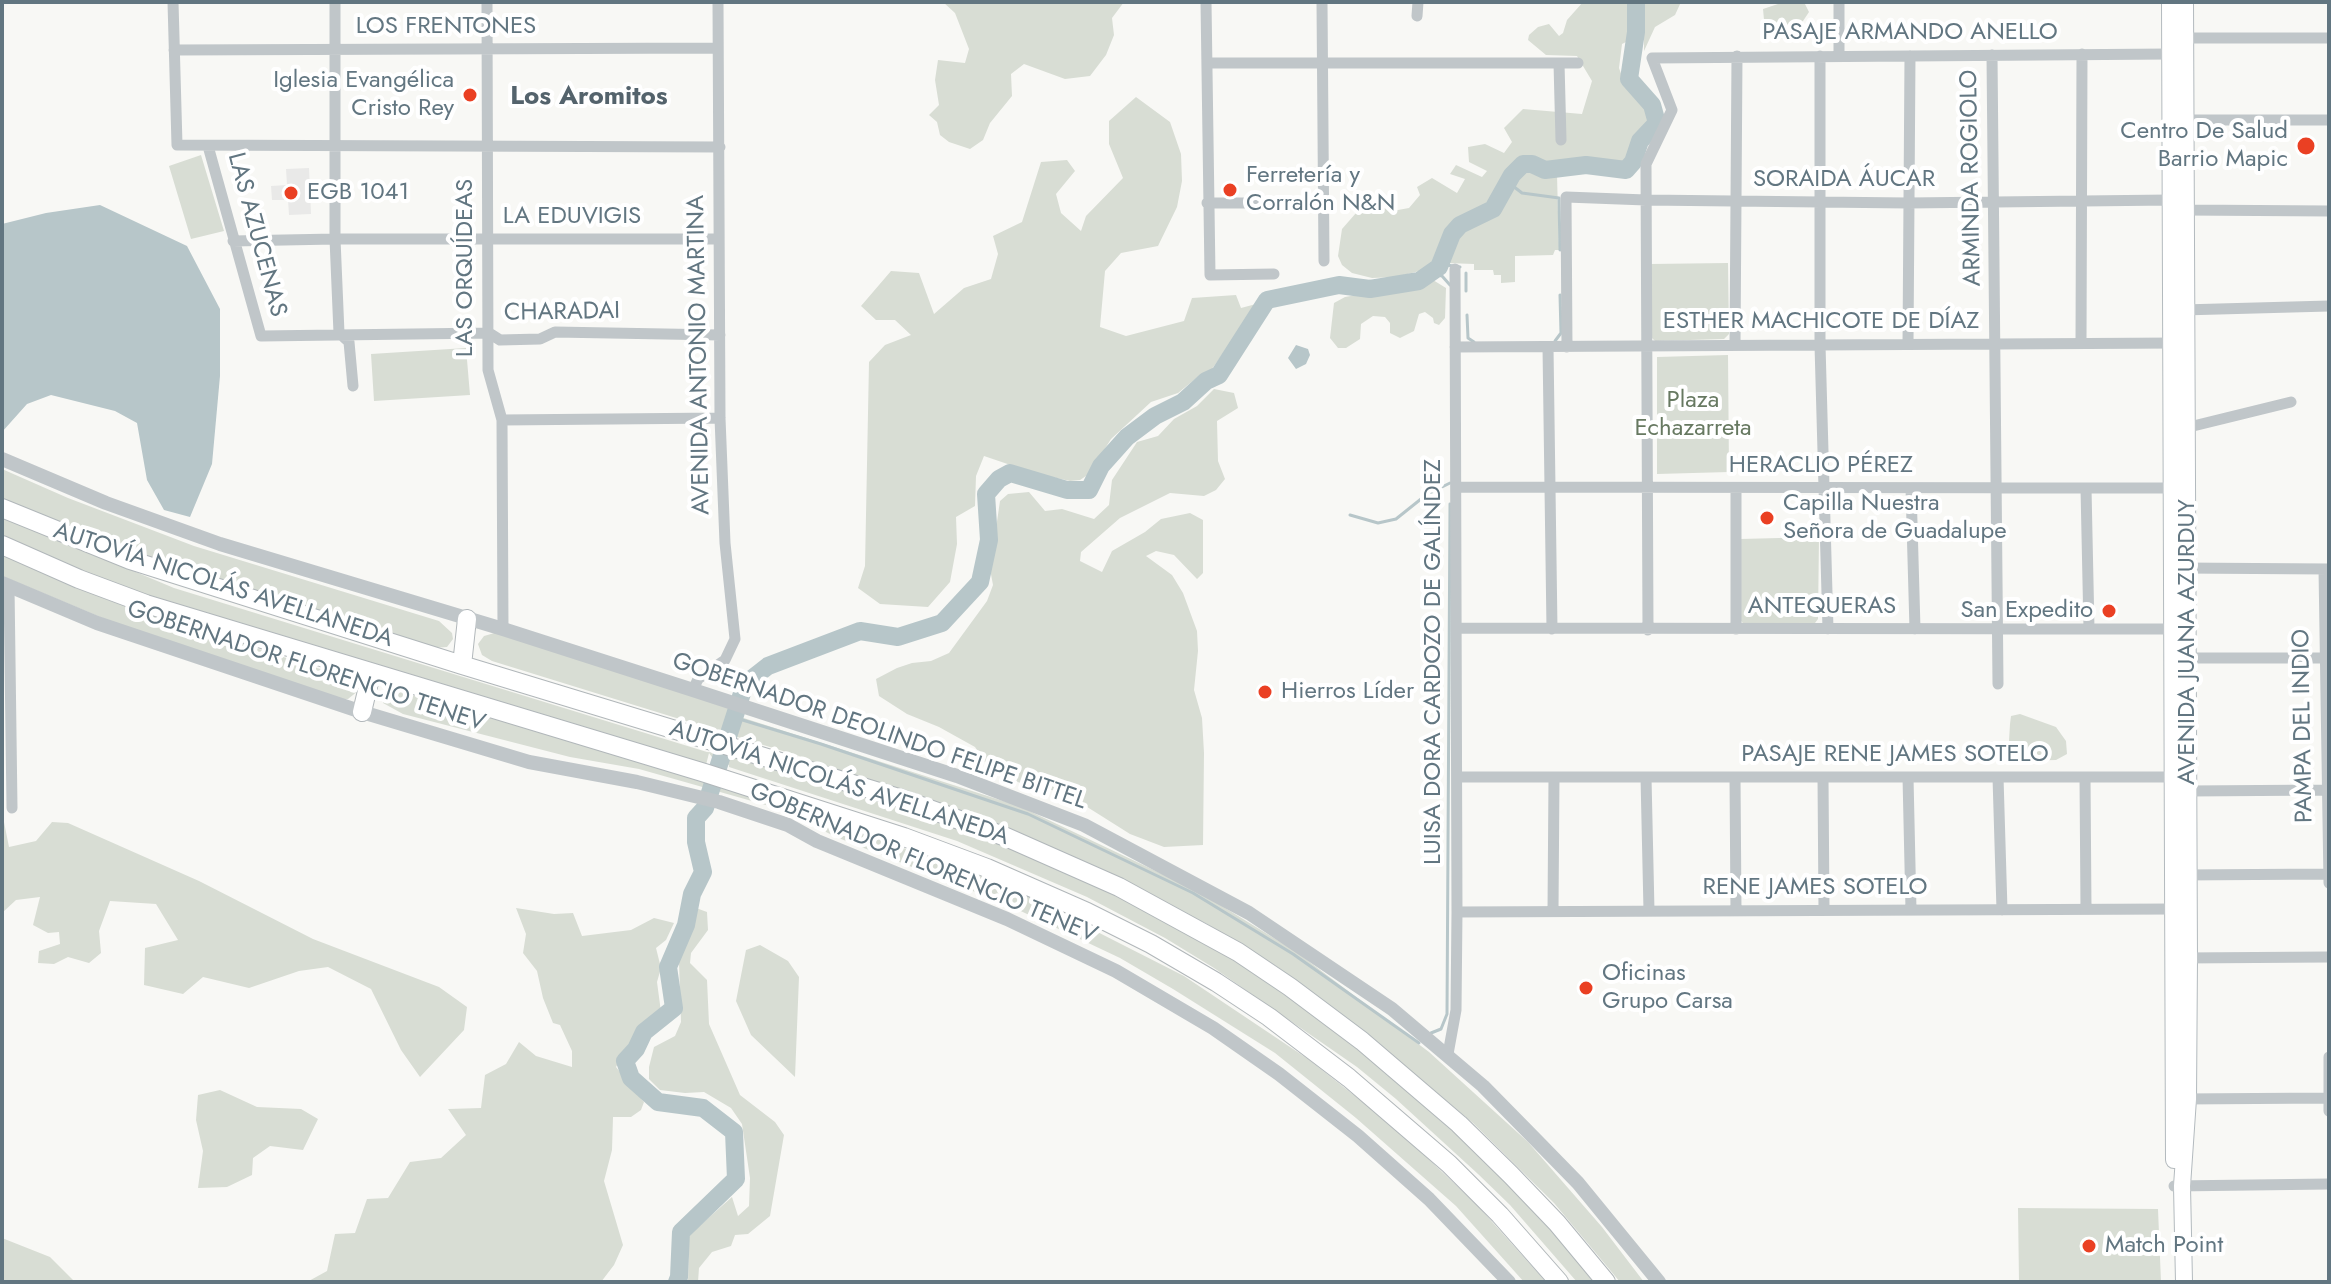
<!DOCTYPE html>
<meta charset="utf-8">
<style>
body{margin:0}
#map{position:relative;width:2331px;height:1284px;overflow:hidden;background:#f8f8f5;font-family:Jost,sans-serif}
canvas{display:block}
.frame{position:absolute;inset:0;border:4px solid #627681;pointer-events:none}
</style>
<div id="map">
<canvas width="2331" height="1284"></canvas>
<div class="frame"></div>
</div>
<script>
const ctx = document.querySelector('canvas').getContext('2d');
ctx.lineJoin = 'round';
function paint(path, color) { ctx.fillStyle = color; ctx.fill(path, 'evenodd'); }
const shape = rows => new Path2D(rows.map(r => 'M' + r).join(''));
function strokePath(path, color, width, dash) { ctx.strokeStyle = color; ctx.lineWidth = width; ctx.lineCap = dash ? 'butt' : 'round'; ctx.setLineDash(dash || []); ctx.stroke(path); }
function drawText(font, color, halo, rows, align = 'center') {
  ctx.font = font + ' Jost,sans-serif'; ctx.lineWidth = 8; ctx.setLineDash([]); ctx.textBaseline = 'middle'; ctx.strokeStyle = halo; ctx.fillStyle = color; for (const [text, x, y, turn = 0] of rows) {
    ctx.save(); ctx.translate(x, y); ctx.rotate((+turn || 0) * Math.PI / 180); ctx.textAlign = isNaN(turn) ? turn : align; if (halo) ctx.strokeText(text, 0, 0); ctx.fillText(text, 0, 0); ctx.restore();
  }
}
paint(shape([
 [309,168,311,214,289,215,288,200,272,200,271,186,287,185,286,169]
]), '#e9e9e8');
paint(shape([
 [943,2,1124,2,1112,18,1114,35,1106,55,1090,76,1065,79,1024,64,1011,74,1012,96,990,123,983,140,970,149,949,142,940,135,937,122,929,115,939,105,935,80,938,60,965,63,969,49,955,13],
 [1583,2,1633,2,1631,44,1626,42,1622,44,1619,68,1624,82,1650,110,1650,120,1637,136,1626,168,1582,162,1543,168,1534,162,1519,162,1505,179,1497,200,1487,209,1459,223,1444,235,1441,251,1431,268,1396,277,1372,278,1352,273,1342,265,1338,256,1342,229,1363,205,1398,210,1409,208,1420,195,1417,187,1432,178,1457,193,1465,179,1450,174,1456,165,1482,177,1487,171,1469,162,1468,147,1485,144,1504,153,1512,142,1504,128,1523,109,1582,114,1592,81,1577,56,1546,55,1528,40,1529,35,1538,27,1549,24,1559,36,1563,33,1567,20],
 [1644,2,1681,2,1675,15,1655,27,1644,51],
 [1784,2,1804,2,1809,12,1799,27,1779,32,1766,41,1763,9],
 [1136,97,1170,122,1181,154,1182,181,1177,207,1158,246,1121,253,1105,271,1100,327,1126,336,1184,321,1192,298,1236,295,1241,308,1256,304,1254,311,1209,373,1200,375,1178,393,1151,402,1111,439,1089,474,1080,480,1070,481,1034,473,984,456,976,476,975,506,956,517,957,544,950,582,928,607,880,604,858,588,865,566,869,362,885,345,911,335,895,320,876,320,861,306,891,271,919,273,934,314,964,288,991,279,998,254,993,236,1022,222,1041,162,1067,160,1075,171,1056,194,1061,213,1081,231,1086,216,1123,178,1109,144,1109,121],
 [201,155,224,231,191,239,169,166],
 [1525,167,1557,175,1559,250,1555,250,1553,255,1515,256,1515,282,1501,283,1501,275,1494,275,1493,270,1474,270,1474,264,1446,263,1452,243,1467,226,1497,212],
 [1728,263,1729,334,1724,339,1655,341,1650,336,1650,264],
 [1433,280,1446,288,1445,318,1439,325,1434,323,1433,318,1425,312,1419,314,1414,331,1400,338,1390,333,1390,323,1385,317,1373,316,1361,324,1360,339,1346,348,1338,348,1330,338,1334,303,1345,297,1374,292,1414,290],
 [466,348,470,395,374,401,371,354],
 [1728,355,1729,472,1657,474,1657,357],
 [1214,389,1234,393,1238,408,1217,421,1218,461,1225,479,1216,490,1204,496,1170,493,1120,518,1081,552,1080,561,1102,572,1112,551,1145,532,1161,519,1190,513,1203,520,1203,573,1197,579,1174,555,1156,551,1146,556,1172,575,1183,593,1197,631,1198,651,1194,690,1202,718,1204,753,1203,845,1164,847,1130,834,1065,793,1020,783,988,767,975,747,939,727,907,714,879,696,876,679,897,668,912,663,931,661,949,653,987,601,993,585,990,569,1000,501,1008,494,1029,492,1045,511,1062,509,1094,519,1109,505,1112,480,1137,442,1158,436,1174,419,1197,406],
 [2,469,68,498,194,546,439,621,452,633,453,639,447,647,433,648,389,632,211,581,60,527,2,500],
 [2,516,174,588,707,752,733,754,734,750,976,833,1140,906,1258,974,1365,1052,1505,1177,1598,1282,1577,1282,1510,1205,1478,1174,1396,1099,1357,1067,1214,968,1165,938,1087,897,957,841,729,767,729,765,714,760,709,753,706,765,188,609,81,571,2,536],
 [1819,537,1818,619,1815,623,1745,625,1740,620,1740,539],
 [2,554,108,600,351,679,358,691,348,699,341,699,117,624,2,576],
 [498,632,728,706,728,713,1019,806,1196,890,1295,951,1429,1052,1528,1142,1602,1227,1644,1282,1620,1282,1554,1203,1473,1123,1366,1034,1276,966,1207,924,1079,859,985,819,898,789,805,761,799,756,492,661,482,655,478,644,484,636],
 [395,690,724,786,938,860,1007,886,1184,976,1308,1059,1397,1129,1478,1206,1546,1282,1524,1282,1456,1206,1356,1118,1275,1053,1173,989,1120,958,1008,905,836,837,780,809,639,769,570,757,403,714,383,703,384,695],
 [2020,714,2056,727,2066,741,2067,754,2056,760,2016,761,2009,741,2010,724,2011,716],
 [2,812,9,847,36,841,52,822,68,823,199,881,313,939,439,987,467,1007,464,1030,420,1077,401,1050,371,989,328,967,299,971,249,988,203,977,183,994,144,985,145,948,178,940,156,904,110,901,99,931,101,953,89,963,68,957,54,964,38,963,39,951,60,944,59,932,48,933,33,925,40,897,16,900,2,913],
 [516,908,554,914,573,913,582,936,631,930,654,918,674,923,666,940,656,948,661,968,657,982,661,1012,640,1026,616,1067,644,1102,641,1110,631,1117,613,1117,612,1150,604,1181,623,1245,614,1265,601,1282,307,1282,327,1271,335,1234,355,1233,367,1199,388,1198,410,1162,441,1158,466,1135,448,1109,481,1108,485,1075,506,1064,519,1042,536,1056,572,1067,572,1051,560,1025,553,1023,543,998,537,971,523,953,526,934],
 [696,908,707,912,708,930,691,953,690,963,707,980,709,1024,740,1095,775,1122,784,1135,770,1216,748,1234,735,1235,731,1246,712,1252,699,1268,698,1282,688,1282,689,1235,732,1197,738,1216,749,1206,750,1178,742,1124,731,1108,704,1092,685,1093,660,1090,649,1079,649,1067,654,1047,675,1036,681,1022,679,962],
 [760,945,788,961,799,977,795,1077,751,1035,736,1001,746,950],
 [220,1090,257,1107,301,1109,318,1119,303,1150,270,1146,253,1158,252,1175,227,1187,198,1188,203,1151,196,1120,198,1095],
 [2018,1208,2158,1209,2161,1282,2019,1282],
 [2,1238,50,1257,75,1282,2,1282]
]), '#d8ddd4');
paint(shape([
 [100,205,187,246,220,309,220,376,212,464,190,517,164,510,147,480,137,423,115,411,51,395,27,404,2,432,2,224,46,213],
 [1296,345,1308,349,1310,355,1306,364,1296,369,1288,358]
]), '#b7c6c9');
strokePath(shape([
 [1509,183,1522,193,1559,198,1560,250],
 [1440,264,1460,267],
 [1431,273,1442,276,1450,285],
 [1466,273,1466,291],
 [1467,315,1468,338,1474,342],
 [1555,341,1561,333,1560,295],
 [1350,515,1378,523,1396,519,1426,495,1450,483],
 [736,718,821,744,1028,814,1193,893,1293,954,1419,1043],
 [1431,1033,1441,1029,1447,1014,1450,504]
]), '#b7c6c9', 3);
strokePath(shape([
 [677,1282,679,1277,681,1232,736,1179,734,1132,703,1108,658,1102,631,1078,625,1061,636,1049,644,1032,674,1008,668,967,686,925,692,894,703,872,696,842,696,818,705,808,745,684,768,666,860,631,898,637,942,623,980,582,989,540,986,494,999,479,1010,473,1067,490,1089,490,1101,466,1127,437,1155,416,1183,402,1206,381,1219,375,1267,300,1339,285,1370,289,1419,281,1439,267,1452,234,1460,225,1493,209,1512,175,1523,164,1532,164,1545,170,1586,165,1626,170,1633,162,1640,141,1657,123,1652,105,1629,79,1636,32,1636,2]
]), '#b7c6c9', 18);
const secondary = shape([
 [2170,2,2174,1160],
 [2184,1282,2182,1186,2188,1099,2189,958,2185,2]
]);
const trunk = shape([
 [2,508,130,560,462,665,899,798,1006,837,1119,887,1238,952,1290,987,1362,1041,1459,1124,1511,1175,1557,1223,1606,1282],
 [2,545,79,579,146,604,705,773,904,837,987,868,1087,912,1151,944,1216,982,1269,1017,1349,1078,1449,1164,1500,1215,1559,1282],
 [462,665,467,619],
 [362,712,371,674]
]);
strokePath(secondary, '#b3babe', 18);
strokePath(trunk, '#b1b7ba', 20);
strokePath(shape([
 [173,2,177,145,720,147],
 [335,2,335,239,339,333,349,342,353,386],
 [487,2,488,370,502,420,503,629],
 [1206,2,1210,275,1274,274],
 [1322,2,1324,261],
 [1839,2,1839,56],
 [1417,16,1418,2],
 [2182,38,2329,38],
 [174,50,718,48],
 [1992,55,1998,684],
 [1820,56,1820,345,1828,629],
 [1207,63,1578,63],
 [1559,63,1561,140],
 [2179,120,2329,120],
 [208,146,261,336,489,333,500,340,540,339,555,332,720,335],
 [1207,203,1322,203],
 [233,241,335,239,719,239],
 [2182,310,2329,306],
 [2081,342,2082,54],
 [1908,343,1910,56],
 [1735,344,1737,56],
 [1455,347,2178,343],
 [1548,347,1552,629],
 [1567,347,1566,197,1646,200,1908,203,2170,200,2185,210,2329,211],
 [502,420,720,418],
 [2181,429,2291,402],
 [1456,487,2179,488],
 [1736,488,1736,629],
 [1911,488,1915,629],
 [2086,488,2089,629],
 [2180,568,2329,569],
 [2324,569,2329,883],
 [9,586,12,808],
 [1456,628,2180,629],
 [1648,630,1646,164,1672,110,1652,58,2169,54],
 [2182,658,2325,658],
 [693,690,698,679,725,660,735,639,725,543,720,418,718,2],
 [1457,777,2172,777,2189,791,2329,790],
 [1646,777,1649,911],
 [1735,777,1736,911],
 [1823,777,1824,910],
 [1908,777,1911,910],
 [1998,777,2002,910],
 [2085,777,2086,909],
 [2181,875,2329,874],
 [1553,911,1554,777],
 [1457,912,2174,909],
 [2182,958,2329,957],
 [1448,1054,1456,1010,1457,912,1455,269],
 [2329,1057,2329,1111],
 [2182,1099,2329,1098],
 [2174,1186,2329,1184]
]), '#c0c6c9', 11);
strokePath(shape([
 [2,459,106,503,220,544,503,629,693,690,957,776,1084,825,1249,913,1392,1009,1483,1086,1539,1143,1578,1183,1659,1282],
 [2,583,97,623,362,712,529,762,637,782,719,802,788,825,817,841,1007,919,1116,971,1213,1028,1279,1074,1358,1136,1429,1199,1509,1282]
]), '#c0c6c9', 14);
strokePath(secondary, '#fff', 16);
strokePath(trunk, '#fff', 18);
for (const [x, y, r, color] of [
 [470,95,8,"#ea4023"],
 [2306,146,10,"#ea4023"],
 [1230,190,8,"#ea4023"],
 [291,193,8,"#ea4023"],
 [1767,518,8,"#ea4023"],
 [2109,611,8,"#ea4023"],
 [1265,692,8,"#ea4023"],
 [1586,988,8,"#ea4023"],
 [2089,1246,8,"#ea4023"]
]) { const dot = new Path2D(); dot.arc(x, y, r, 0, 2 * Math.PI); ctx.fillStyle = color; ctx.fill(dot); strokePath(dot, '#fff', 3); }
drawText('24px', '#627681', '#fff', [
 ["LOS FRENTONES",446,27],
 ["PASAJE ARMANDO ANELLO",1910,33],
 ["ARMINDA ROGIOLO",1972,178,-91],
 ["SORAIDA ÁUCAR",1844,180],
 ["LA EDUVIGIS",572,217],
 ["LAS AZUCENAS",256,235,75],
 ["LAS ORQUÍDEAS",466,268,-90],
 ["CHARADAI",562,313,-1],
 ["ESTHER MACHICOTE DE DÍAZ",1821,322],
 ["AVENIDA ANTONIO MARTINA",700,355,-91],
 ["HERACLIO PÉREZ",1821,466],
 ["AUTOVÍA NICOLÁS AVELLANEDA",223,586,18],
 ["ANTEQUERAS",1822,607],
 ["AVENIDA JUANA AZURDUY",2188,642,-90],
 ["LUISA DORA CARDOZO DE GALÍNDEZ",1434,662,-90],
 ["GOBERNADOR FLORENCIO TENEV",306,667,18],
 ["PAMPA DEL INDIO",2304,726,-91],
 ["GOBERNADOR DEOLINDO FELIPE BITTEL",879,732,19],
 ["PASAJE RENE JAMES SOTELO",1895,755],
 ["AUTOVÍA NICOLÁS AVELLANEDA",839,784,18],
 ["GOBERNADOR FLORENCIO TENEV",923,864,23],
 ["RENE JAMES SOTELO",1815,888]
]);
drawText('24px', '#627681', '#fff', [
 ["Iglesia Evangélica",454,81,"right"],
 ["Cristo Rey",454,109,"right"],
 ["Centro De Salud",2288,132,"right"],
 ["Barrio Mapic",2288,160,"right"],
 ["Ferretería y",1246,176],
 ["Corralón N&N",1246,204],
 ["EGB 1041",307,193],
 ["Capilla Nuestra",1783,504],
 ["Señora de Guadalupe",1783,532],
 ["San Expedito",2093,611,"right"],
 ["Hierros Líder",1281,692],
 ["Oficinas",1602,974],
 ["Grupo Carsa",1602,1002],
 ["Match Point",2105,1246]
], 'left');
drawText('24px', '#677961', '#fff', [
 ["Plaza",1693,401],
 ["Echazarreta",1693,429]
]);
drawText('bold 26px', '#54636c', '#fff', [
 ["Los Aromitos",589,98]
]);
</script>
